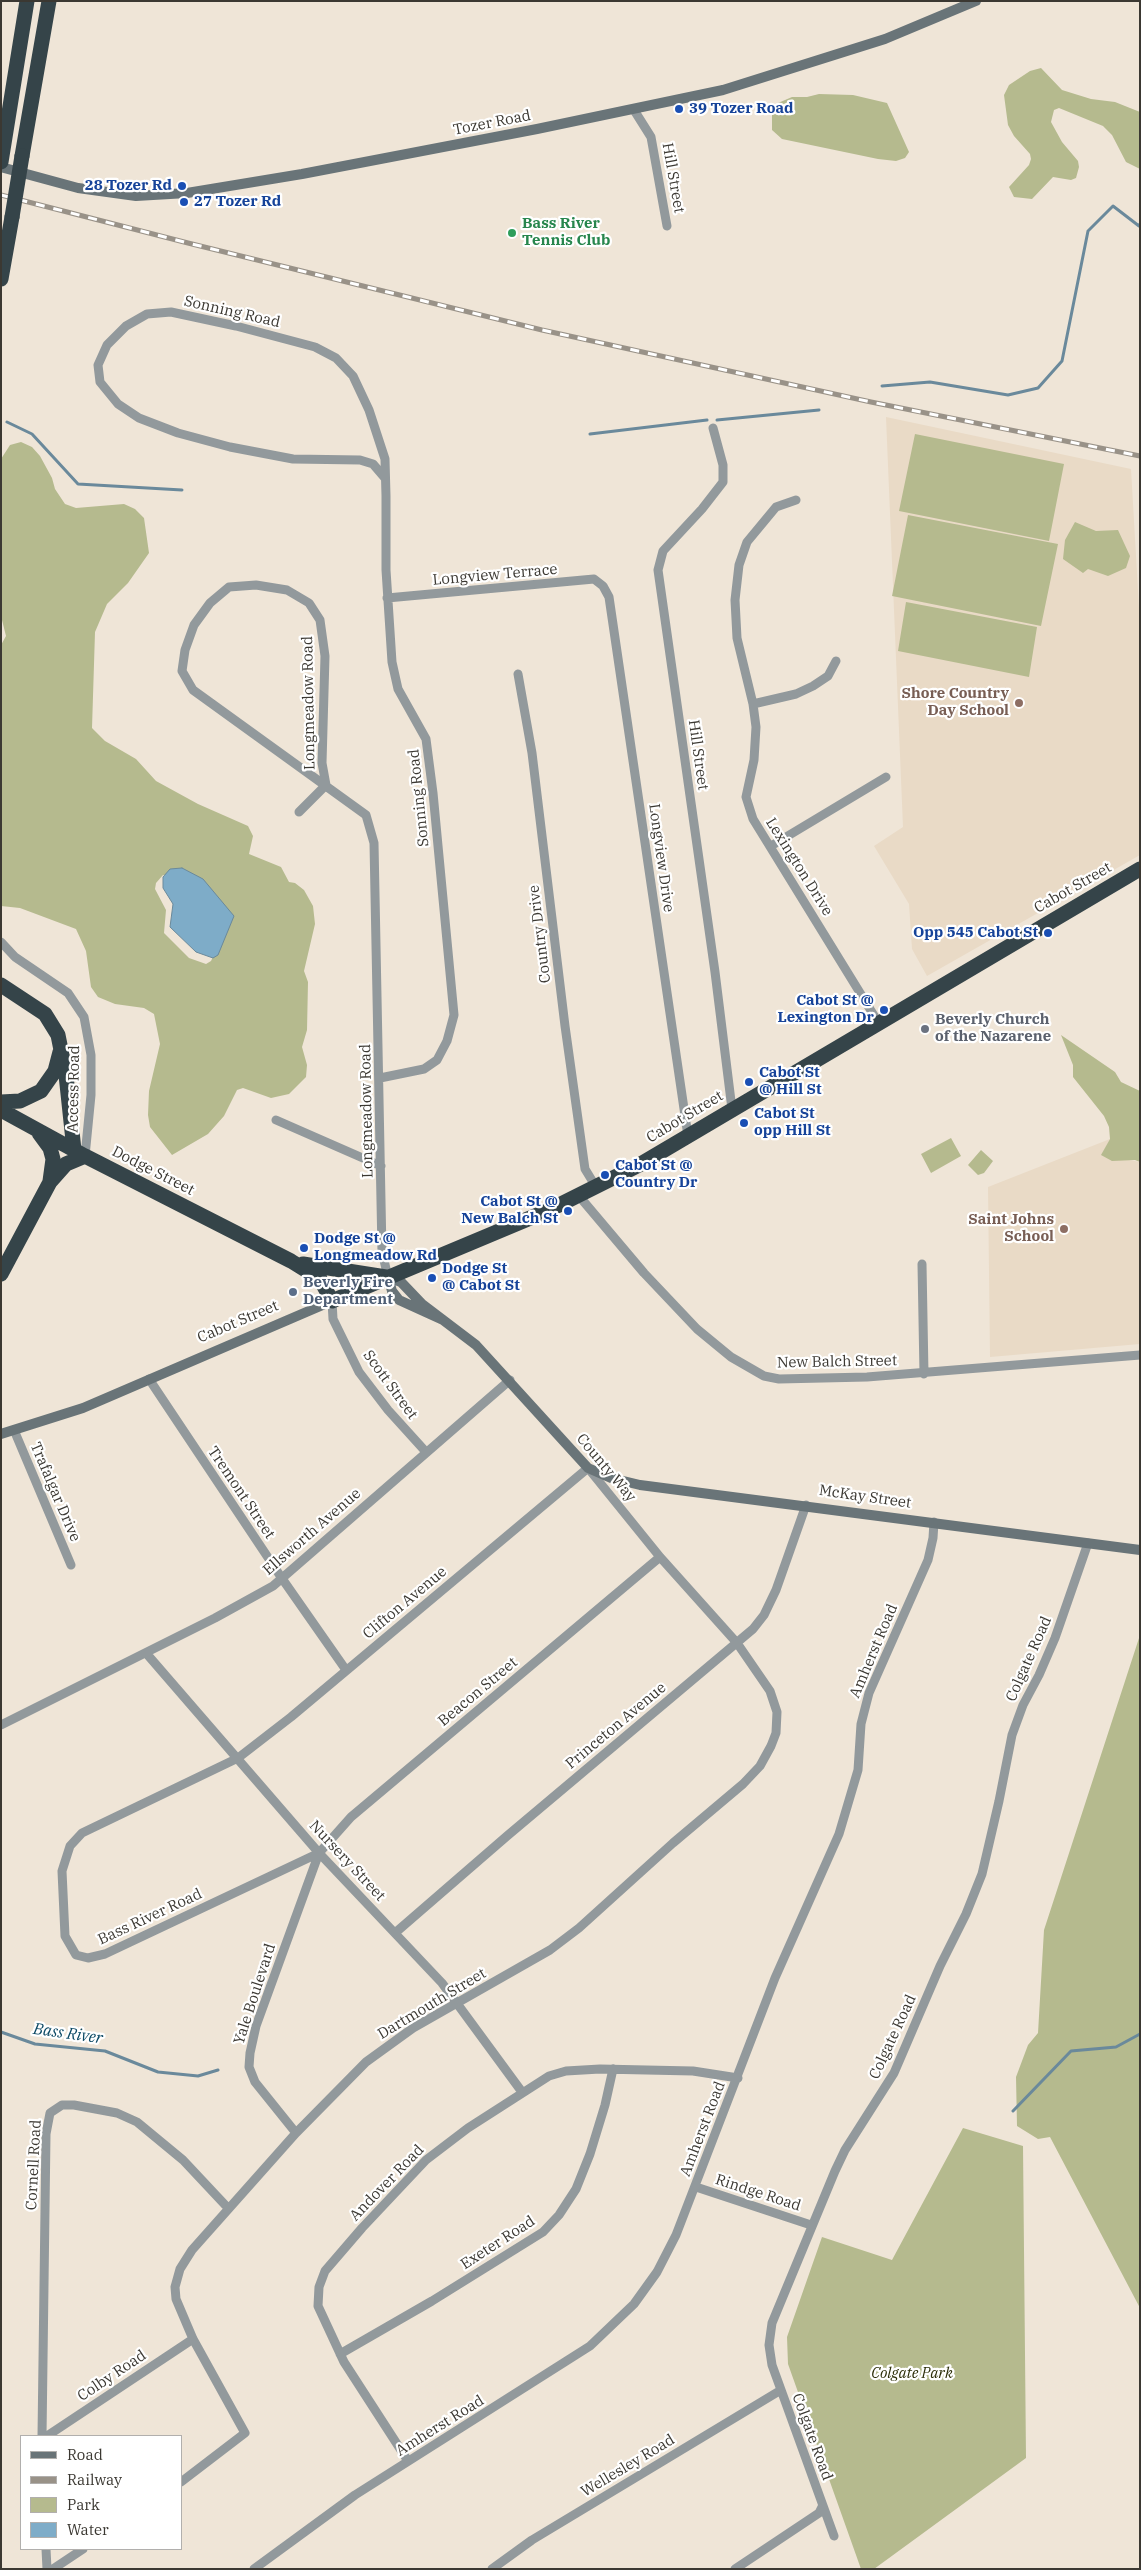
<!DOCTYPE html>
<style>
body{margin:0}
#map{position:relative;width:1141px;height:2570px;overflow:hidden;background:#efe5d7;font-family:"IBM Plex Serif",serif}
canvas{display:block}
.frame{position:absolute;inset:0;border:2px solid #3b3832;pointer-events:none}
.legend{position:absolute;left:20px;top:2435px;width:162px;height:115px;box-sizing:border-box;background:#fff;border:1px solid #b1afad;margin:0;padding:6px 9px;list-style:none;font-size:15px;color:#3b3832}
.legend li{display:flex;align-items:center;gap:10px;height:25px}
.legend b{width:25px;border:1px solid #b1afad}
</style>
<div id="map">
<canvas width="1141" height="2570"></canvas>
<div class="frame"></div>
<ul class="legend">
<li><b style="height:6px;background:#697478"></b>Road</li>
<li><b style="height:6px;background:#999288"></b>Railway</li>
<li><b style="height:14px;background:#b5ba8e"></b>Park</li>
<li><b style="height:14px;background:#7eacc8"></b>Water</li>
</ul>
</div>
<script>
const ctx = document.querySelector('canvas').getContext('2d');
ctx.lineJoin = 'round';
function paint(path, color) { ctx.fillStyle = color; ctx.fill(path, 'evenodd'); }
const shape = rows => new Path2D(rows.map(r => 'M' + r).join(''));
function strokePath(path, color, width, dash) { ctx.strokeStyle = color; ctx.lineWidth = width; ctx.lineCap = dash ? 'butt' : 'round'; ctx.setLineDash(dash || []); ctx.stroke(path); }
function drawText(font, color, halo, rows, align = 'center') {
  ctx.font = font + ' "IBM Plex Serif",serif'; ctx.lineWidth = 4.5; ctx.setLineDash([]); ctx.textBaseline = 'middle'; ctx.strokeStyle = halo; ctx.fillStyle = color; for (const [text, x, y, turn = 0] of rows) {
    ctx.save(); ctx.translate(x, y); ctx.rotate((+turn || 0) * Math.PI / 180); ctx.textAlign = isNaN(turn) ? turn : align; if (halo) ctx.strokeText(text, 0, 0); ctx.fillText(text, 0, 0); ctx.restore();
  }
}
paint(shape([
 [886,417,1131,469,1140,625,1140,855,927,976,912,949,909,904,874,846,903,827],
 [1110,1139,1102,1155,1140,1162,1140,1344,990,1357,988,1187]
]), '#e9dac6');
paint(shape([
 [1041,68,1062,90,1091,99,1115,102,1140,112,1140,169,1126,162,1112,135,1103,126,1059,108,1054,110,1051,122,1062,142,1078,161,1079,167,1076,178,1071,180,1053,177,1032,199,1014,197,1009,187,1029,165,1031,159,1030,154,1014,136,1008,125,1004,95,1009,85,1030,71],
 [819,94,853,95,887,103,909,152,905,158,896,161,878,159,782,139,772,130,772,115,778,103,792,97,807,97],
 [915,434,1064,464,1049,541,899,511],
 [21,442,32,447,40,456,52,478,55,489,65,504,76,508,124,504,135,509,144,518,149,553,128,583,107,604,95,632,92,728,105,741,136,759,156,781,198,804,248,826,253,836,249,854,281,867,289,882,295,883,304,890,313,906,315,924,304,971,308,982,307,1030,302,1047,307,1065,306,1077,289,1094,271,1098,243,1088,237,1090,224,1116,208,1134,172,1155,150,1127,148,1115,149,1091,160,1044,154,1014,144,1008,115,1004,98,997,91,987,86,951,76,929,20,908,1,906,1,645,6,636,1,616,1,459,10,445],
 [163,875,175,875,226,928,211,961,206,964,189,958,164,933,166,910,155,889,156,883],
 [908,515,1058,544,1041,626,892,596],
 [1075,522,1096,531,1118,530,1130,556,1126,568,1108,576,1088,569,1083,573,1063,559,1065,540],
 [906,602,1037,627,1029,677,898,651],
 [1061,1035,1115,1072,1121,1082,1140,1091,1140,1162,1135,1160,1112,1161,1101,1155,1110,1139,1109,1127,1104,1116,1073,1077,1073,1065],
 [951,1138,961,1156,931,1173,921,1154],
 [981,1150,993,1161,984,1173,978,1175,968,1165],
 [1140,1635,1140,2308,1050,2137,1038,2139,1017,2126,1016,2077,1028,2045,1038,2033,1044,1930],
 [963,2128,1023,2146,1026,2458,874,2569,861,2569,788,2364,787,2337,822,2237,892,2260]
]), '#b5ba8e');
const water = shape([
 [182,868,203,879,234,916,218,955,213,958,196,952,170,927,173,904,163,888,163,877,170,869,182,868]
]);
paint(water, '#7eacc8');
strokePath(water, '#6a899b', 1);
strokePath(shape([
 [882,386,930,382,1008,395,1038,388,1062,361,1088,231,1113,206,1139,226,1140,224],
 [717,420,819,410],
 [7,422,32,434,78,484,182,490],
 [590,434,707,420],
 [1,2032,35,2044,105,2051,158,2072,198,2076,218,2070],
 [1013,2111,1071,2051,1116,2047,1140,2034]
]), '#6a899b', 3);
strokePath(shape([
 [634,110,651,137,667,226],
 [713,428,723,465,723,482,702,509,663,551,658,570,715,972,732,1109],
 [796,500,776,507,747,542,739,565,735,600,737,638,753,704,756,727,754,760,746,797,753,819,878,1022],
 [387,598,594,579,603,586,609,597,688,1136],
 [518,674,532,753,565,1026,585,1169,596,1187],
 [753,704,796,694,813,686,828,676,836,661],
 [326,785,322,763,325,656,320,620,309,603,287,590,256,585,229,587,210,603,194,625,185,650,182,671,193,690,366,815,374,843,382,1252,388,1277],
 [299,812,326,785],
 [771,846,886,777],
 [1,942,15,957,68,993,84,1017,91,1055,91,1095,85,1156],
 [380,1078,424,1069,437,1060,447,1041,454,1015,433,793,426,739,398,689,392,662,386,570,386,496,385,459,369,410,353,376,336,358,315,347,236,326,171,312,147,314,126,326,107,345,98,365,100,382,118,404,139,418,178,433,230,447,293,459,360,460,373,464,385,478],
 [276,1120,381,1166],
 [579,1196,644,1273,697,1329,731,1357,764,1376,779,1379,867,1377,1140,1355],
 [922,1264,924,1374],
 [332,1301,333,1319,359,1372,388,1410,426,1452],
 [149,1379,281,1577,346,1670],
 [14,1430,71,1565],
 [146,1653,319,1853,442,1983,522,2092],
 [1,1725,215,1618,273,1586,510,1380],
 [395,1933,507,1836,753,1629,764,1615,776,1590,806,1505],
 [296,2133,255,2082,249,2067,250,2053,256,2026,319,1853],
 [696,2187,811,2225],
 [340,2354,432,2301,543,2232,559,2215,576,2189,590,2154,605,2105,613,2069],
 [42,2436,46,2134,50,2113,62,2105,74,2105,117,2113,137,2122,183,2160,228,2208],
 [47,2436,193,2339],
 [408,2461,344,2362,318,2306,319,2287,325,2271,362,2228,426,2160,468,2128,549,2076,566,2071,600,2069,693,2071,738,2078],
 [181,2482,245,2433,193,2339,176,2299,175,2287,180,2269,192,2250,296,2133,366,2062,413,2028,550,1950,579,1928,673,1843,743,1784,760,1766,771,1746,776,1733,777,1712,770,1691,737,1643,660,1557,588,1468,291,1717,238,1758,82,1833,70,1846,62,1871,65,1936,76,1955,88,1958,105,1954,319,1853,351,1817,660,1557],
 [834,2536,772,2365,769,2345,772,2323,835,2171,845,2150,894,2073,940,1966,966,1914,982,1874,999,1801,1012,1735,1023,1705,1039,1675,1055,1638,1088,1543],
 [46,2549,47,2569],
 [53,2569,83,2549],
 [254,2569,355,2495,590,2346,634,2304,657,2272,676,2235,775,1978,839,1834,858,1770,861,1724,869,1693,928,1560,933,1538,934,1522],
 [492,2569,532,2540,781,2390],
 [735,2569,819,2513,822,2507]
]), '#92999c', 9);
strokePath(shape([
 [1,167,78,188,136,196,187,193,302,174,537,129,723,90,885,39,976,1],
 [443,1320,399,1300,392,1291,388,1277,401,1282,422,1304,476,1345,588,1468,611,1478,640,1485,1140,1550],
 [1,1434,83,1408,332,1301]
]), '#697478', 10);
strokePath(shape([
 [22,156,49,1],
 [1,162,27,1],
 [1,279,12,217],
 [1,985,45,1014,58,1035,66,1075,74,1150],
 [1,1102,20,1101,41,1091,55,1071,60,1052],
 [1,1110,85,1156,291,1261,320,1279,332,1301,547,1211,639,1165,1140,869],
 [39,1133,50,1148,53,1159,50,1181],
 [303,1264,386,1277],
 [1,1274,50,1182,66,1164,85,1156]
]), '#354449', 15);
const rail = shape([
 [1,195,188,243,542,330,871,402,1140,456]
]);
strokePath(rail, '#999288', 5);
strokePath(rail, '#fff', 3, [9]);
strokePath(shape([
 [12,217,22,156]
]), '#354449', 15);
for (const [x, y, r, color] of [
 [679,109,5,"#1a4fb4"],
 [182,186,5,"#1a4fb4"],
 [184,202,5,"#1a4fb4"],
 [512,233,5,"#2e9e5b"],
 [1019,703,5,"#8d6e63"],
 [1048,933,5,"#1a4fb4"],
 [884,1010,5,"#1a4fb4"],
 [925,1029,5,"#6b7280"],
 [749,1082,5,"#1a4fb4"],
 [744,1123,5,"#1a4fb4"],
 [605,1175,5,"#1a4fb4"],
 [568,1211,5,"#1a4fb4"],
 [1064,1229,5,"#8d6e63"],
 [304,1248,5,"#1a4fb4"],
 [432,1278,5,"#1a4fb4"],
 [293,1292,5,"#5c6f8a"]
]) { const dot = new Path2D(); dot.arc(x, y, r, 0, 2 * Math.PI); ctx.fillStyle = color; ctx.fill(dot); strokePath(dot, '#fff', 2); }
drawText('bold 15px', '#164399', '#fff', [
 ["39 Tozer Road",689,109],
 ["28 Tozer Rd",172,186,"right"],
 ["27 Tozer Rd",194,202],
 ["Opp 545 Cabot St",1038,933,"right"],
 ["Cabot St @",874,1001,"right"],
 ["Lexington Dr",874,1018,"right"],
 ["Cabot St",759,1073],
 ["@ Hill St",759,1090],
 ["Cabot St",754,1114],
 ["opp Hill St",754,1131],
 ["Cabot St @",615,1166],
 ["Country Dr",615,1183],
 ["Cabot St @",558,1202,"right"],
 ["New Balch St",558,1219,"right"],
 ["Dodge St @",314,1239],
 ["Longmeadow Rd",314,1256],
 ["Dodge St",442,1269],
 ["@ Cabot St",442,1286]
], 'left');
drawText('15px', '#3b3832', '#fff', [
 ["Tozer Road",492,123,-11],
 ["Hill Street",673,178,80],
 ["Sonning Road",232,312,13],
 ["Longview Terrace",495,575,-5],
 ["Longmeadow Road",309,703,-91],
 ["Hill Street",698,755,82],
 ["Sonning Road",419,798,-96],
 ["Longview Drive",661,858,82],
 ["Lexington Drive",799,867,58],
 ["Cabot Street",1073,888,-30],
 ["Country Drive",540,934,-97],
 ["Access Road",74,1089,-89],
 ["Longmeadow Road",367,1111,-91],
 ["Cabot Street",685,1117,-31],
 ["Dodge Street",153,1171,27],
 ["Cabot Street",238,1322,-23],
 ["New Balch Street",837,1362,-1],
 ["Scott Street",390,1385,54],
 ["County Way",606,1468,50],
 ["Trafalgar Drive",55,1492,67],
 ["Tremont Street",241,1493,56],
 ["McKay Street",865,1497,8],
 ["Ellsworth Avenue",312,1532,-41],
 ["Clifton Avenue",405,1603,-40],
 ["Amherst Road",874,1651,-67],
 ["Colgate Road",1029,1659,-66],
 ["Beacon Street",478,1692,-40],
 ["Princeton Avenue",616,1726,-40],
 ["Nursery Street",347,1861,47],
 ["Bass River Road",150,1917,-25],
 ["Yale Boulevard",255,1994,-72],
 ["Dartmouth Street",432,2004,-31],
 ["Colgate Road",893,2037,-65],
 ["Amherst Road",703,2129,-69],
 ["Cornell Road",34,2165,-87],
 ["Andover Road",387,2183,-46],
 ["Rindge Road",758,2193,18],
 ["Exeter Road",498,2243,-33],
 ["Colby Road",112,2376,-34],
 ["Amherst Road",440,2426,-32],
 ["Colgate Road",812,2437,70],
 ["Wellesley Road",628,2466,-31]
]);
drawText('bold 15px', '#27864d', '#fff', [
 ["Bass River",522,224],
 ["Tennis Club",522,241]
], 'left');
drawText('bold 15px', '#785e54', '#fff', [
 ["Shore Country",1009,694],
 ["Day School",1009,711],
 ["Saint Johns",1054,1220],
 ["School",1054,1237]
], 'right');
drawText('bold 15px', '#5b616d', '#fff', [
 ["Beverly Church",935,1020],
 ["of the Nazarene",935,1037]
], 'left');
drawText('bold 15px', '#4e5e75', '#fff', [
 ["Beverly Fire",303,1283],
 ["Department",303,1300]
], 'left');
drawText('italic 15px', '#2b2d07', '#fff', [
 ["Colgate Park",912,2374]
]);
drawText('italic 16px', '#094763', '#fff', [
 ["Bass River",68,2034,8]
]);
</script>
